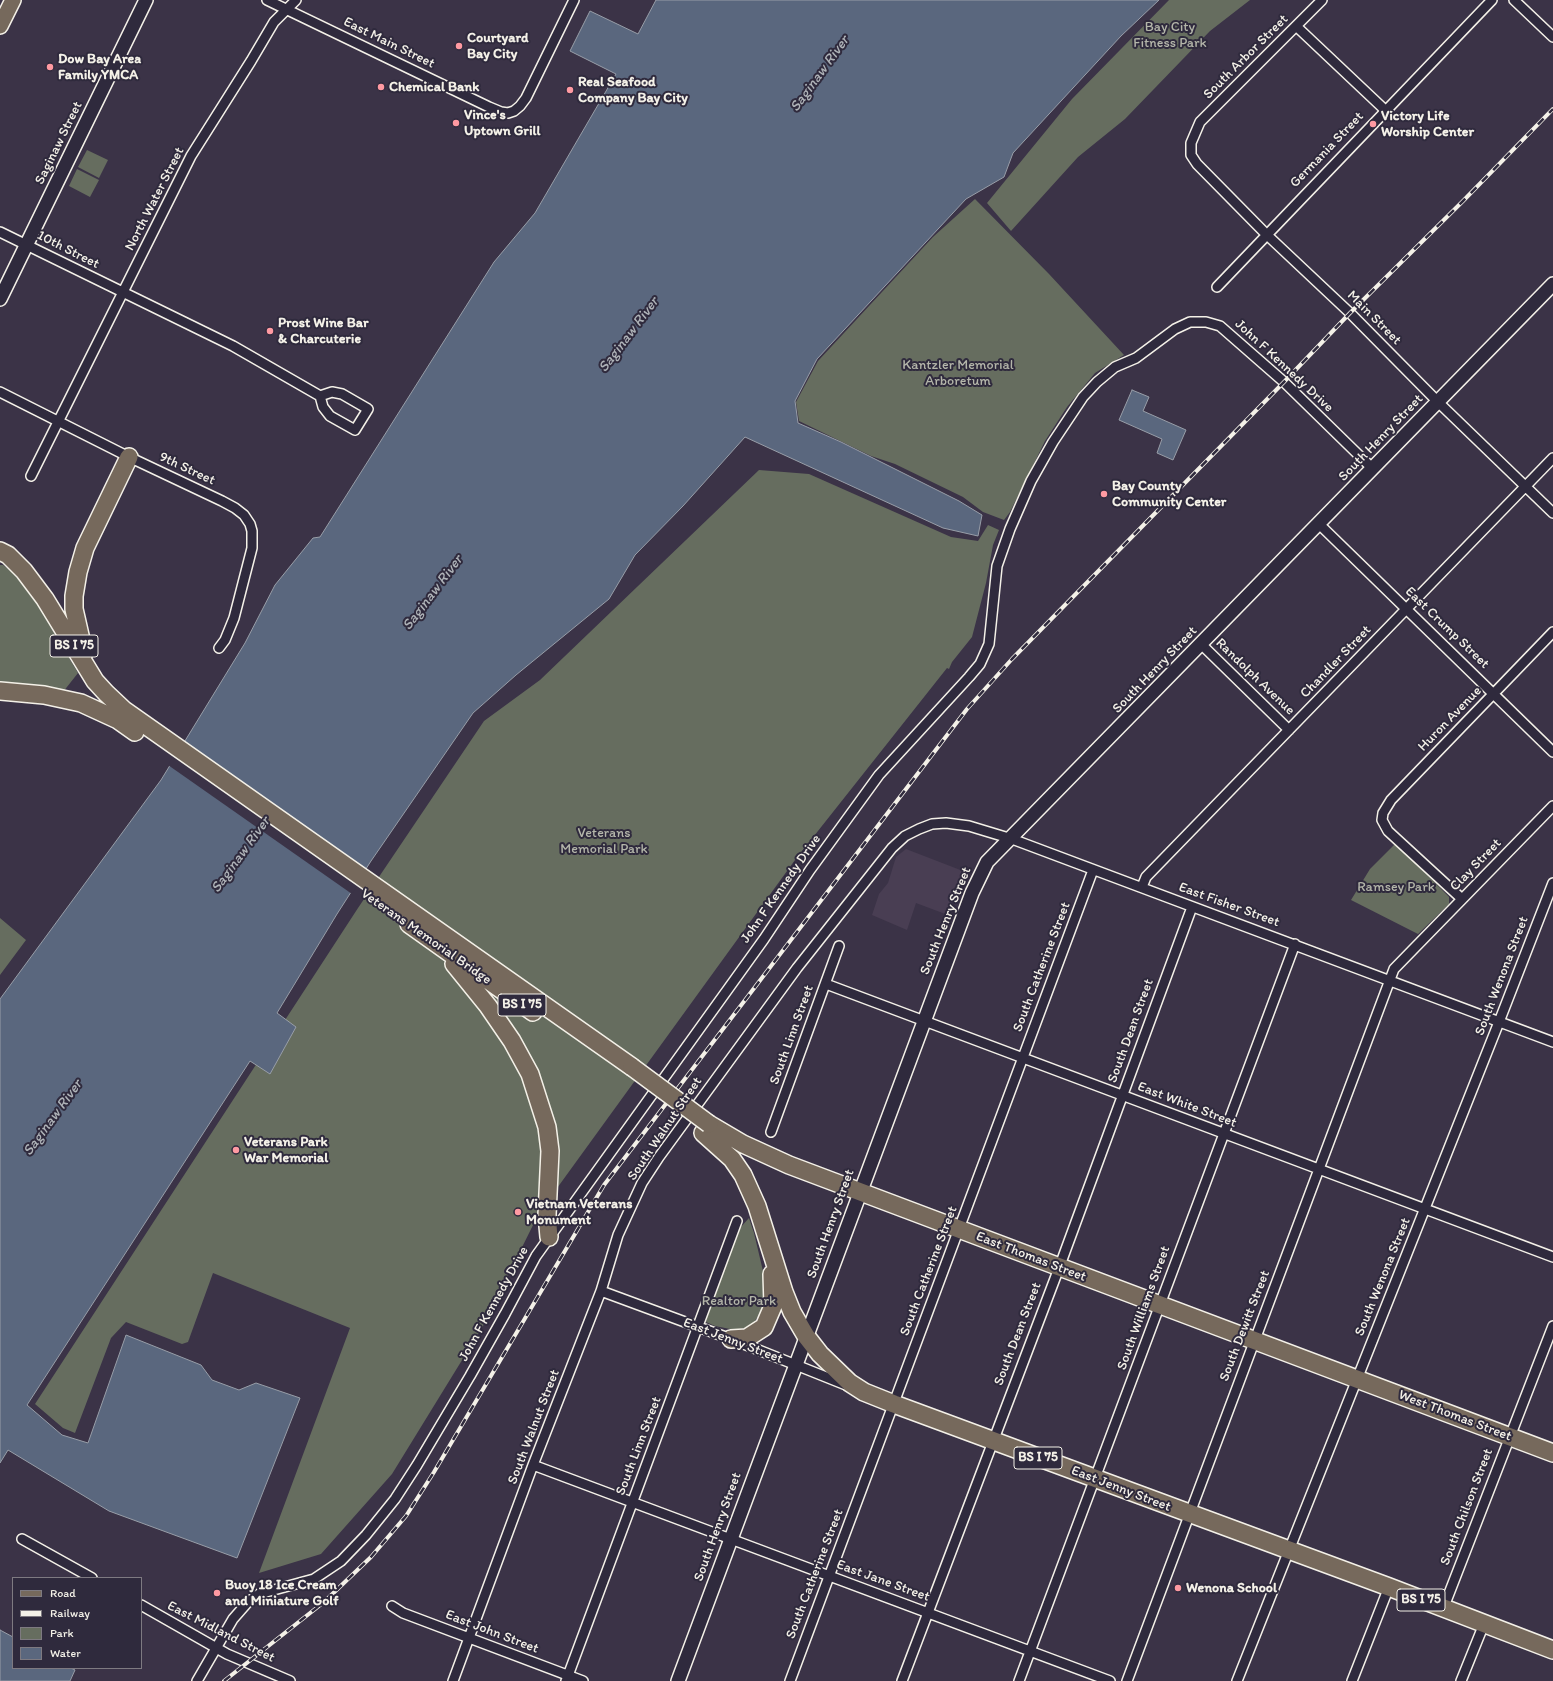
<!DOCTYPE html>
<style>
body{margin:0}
#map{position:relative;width:1553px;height:1681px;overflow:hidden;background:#3b3347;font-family:Itim,sans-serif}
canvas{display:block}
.legend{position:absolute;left:12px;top:1577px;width:130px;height:92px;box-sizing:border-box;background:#2f2a3d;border:1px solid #7e7a81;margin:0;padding:5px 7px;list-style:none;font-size:12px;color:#f4f1e8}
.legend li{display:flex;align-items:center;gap:8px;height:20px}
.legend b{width:20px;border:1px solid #7e7a81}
</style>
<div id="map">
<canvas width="1553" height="1681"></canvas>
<ul class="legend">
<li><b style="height:5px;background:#76695c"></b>Road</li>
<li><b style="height:5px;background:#f4f1e8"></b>Railway</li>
<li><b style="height:11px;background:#666d5f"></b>Park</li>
<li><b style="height:11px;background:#5a677e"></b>Water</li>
</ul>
</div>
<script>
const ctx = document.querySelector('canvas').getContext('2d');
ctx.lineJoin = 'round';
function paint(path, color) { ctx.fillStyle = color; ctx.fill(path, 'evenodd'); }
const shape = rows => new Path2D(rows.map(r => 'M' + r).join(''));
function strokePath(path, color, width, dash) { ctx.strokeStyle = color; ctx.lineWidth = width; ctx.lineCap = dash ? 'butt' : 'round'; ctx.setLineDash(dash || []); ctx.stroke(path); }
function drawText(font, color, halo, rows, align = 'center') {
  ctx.font = font + ' Itim,sans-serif'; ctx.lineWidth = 4; ctx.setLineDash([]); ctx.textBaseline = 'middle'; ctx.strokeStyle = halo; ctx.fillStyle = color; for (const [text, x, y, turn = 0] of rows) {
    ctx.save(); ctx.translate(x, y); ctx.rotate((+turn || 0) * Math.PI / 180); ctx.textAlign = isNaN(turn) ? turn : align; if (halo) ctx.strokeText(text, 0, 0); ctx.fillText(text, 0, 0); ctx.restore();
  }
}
paint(shape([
 [906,849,963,871,948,915,916,903,907,930,872,915,879,894,888,883,896,857]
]), '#493e53');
paint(shape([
 [1169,0,1250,0,1210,31,1125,119,1078,157,1011,231,987,203,1072,99],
 [87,150,108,160,99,178,78,167],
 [77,169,99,180,90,197,69,186],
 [975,199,1049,274,1124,355,1095,373,1067,407,1045,441,1010,512,1004,520,983,512,963,497,895,464,871,456,799,421,796,402,818,361,933,237],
 [759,470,809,474,951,537,978,541,988,525,999,530,993,545,986,583,972,637,952,662,949,669,947,668,795,860,539,1213,483,1326,392,1474,321,1554,259,1573,350,1328,213,1273,188,1342,182,1344,126,1322,111,1338,75,1433,63,1428,35,1404,358,908,484,721,540,680],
 [0,565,3,565,11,571,32,595,78,673,63,692,0,684],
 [1396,843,1449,897,1449,904,1418,934,1351,900,1370,869],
 [0,918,26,940,0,975],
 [749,1218,754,1233,767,1288,762,1310,751,1327,735,1330,715,1326,706,1322,707,1317,740,1228]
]), '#666d5f');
const water = shape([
 [656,0,1159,0,1121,36,1013,153,1004,177,966,199,817,359,795,401,798,423,841,442,959,501,982,515,978,536,943,528,745,437,683,506,635,555,609,599,516,675,473,713,371,861,337,914,277,1013,296,1027,270,1074,250,1061,27,1405,62,1435,88,1443,126,1335,201,1365,212,1380,239,1390,256,1383,300,1398,237,1558,109,1511,8,1450,0,1463,0,999,161,780,245,643,275,585,313,538,320,537,494,262,535,213,616,74,570,51,590,11,638,34,656,0],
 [1132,390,1149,397,1143,411,1186,430,1173,460,1157,453,1162,439,1119,420,1132,390],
 [0,1630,13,1637,13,1668,71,1668,75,1670,70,1681,0,1681,0,1630]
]);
paint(water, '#5a677e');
strokePath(water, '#989ea8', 1);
paint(shape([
 [182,742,366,872,352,894,168,765]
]), '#3b3347');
const street = shape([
 [267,0,489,107,501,112,508,113,514,111,520,106,526,98,574,0],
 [1322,0,1200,122,1191,143,1191,155,1197,164,1266,234,1350,313,1438,402,1553,513],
 [1514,0,1553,37],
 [1296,26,1385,110],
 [0,232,233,346,320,396,323,407,330,416,355,430,368,409,342,394,332,392,320,396],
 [1217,287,1492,0],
 [0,392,129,457,222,501,235,508,244,515,250,524,252,531,252,548,234,618,225,640,219,648],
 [31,476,191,156,251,61,274,22,296,0],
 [1320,525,1553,752],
 [1202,645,1289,730],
 [1142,887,1146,877,1553,458],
 [1462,899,1388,831,1382,820,1383,813,1391,800,1553,632],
 [826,984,1553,1257],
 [771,1132,839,946],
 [601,1291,731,1339,846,1385],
 [533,1465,1110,1681],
 [22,1539,92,1578],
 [141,1605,227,1654,290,1681],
 [392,1606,403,1613,583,1681],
 [1443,1609,1553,1326],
 [197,1681,233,1619,247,1603,259,1594,314,1579,341,1561,366,1535,395,1499,417,1465,470,1376,505,1314,536,1256,764,939,810,870,879,775,969,677,980,664,989,644,997,566,1010,529,1031,481,1053,442,1083,397,1097,382,1115,367,1136,358,1175,329,1190,322,1206,322,1220,326,1284,382,1373,469],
 [453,1681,533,1465,601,1291,618,1235,642,1183,659,1157,797,968,892,848,905,836,919,829,932,824,946,823,969,826,1012,839,1553,1042],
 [566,1681,737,1221],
 [790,1681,1093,870],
 [902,1681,1059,1268,1192,907],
 [1019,1681,1295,944],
 [1127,1681,1394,969,1553,806],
 [1237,1681,1499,1022,1553,883],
 [1352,1681,1389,1587],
 [1461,1681,1484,1624]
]);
const secondary = shape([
 [0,299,146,0],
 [678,1681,972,893,987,862,1553,284]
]);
const primary = shape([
 [0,26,13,0]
]);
const highway = shape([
 [0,551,8,555,24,571,45,599,95,681,106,693,124,710,632,1067],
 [84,653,74,609,74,596,78,572,85,548,129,457],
 [0,691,44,695,81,703,118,720,135,732],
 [409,924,533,1012],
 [454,964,488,1006,512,1041,530,1074,547,1127,550,1151,547,1215,549,1237],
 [709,1124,743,1144,789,1165,1553,1453],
 [703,1133,732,1159,743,1175,757,1206,784,1292,792,1312,806,1336,820,1354,850,1383,864,1392,894,1404,1389,1587,1553,1650],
 [731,1339,747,1338,764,1327,773,1306,772,1274]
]);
strokePath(street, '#f4f1e8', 12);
strokePath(secondary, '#f4f1e8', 16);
strokePath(primary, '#f4f1e8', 18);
strokePath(highway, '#f4f1e8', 20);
strokePath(street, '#2f2a3d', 9);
strokePath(secondary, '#2f2a3d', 13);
strokePath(primary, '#76695c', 15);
strokePath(highway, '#76695c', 17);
const rail = shape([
 [224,1681,324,1602,371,1557,406,1516,434,1472,604,1185,967,709,1012,659,1284,382,1350,313,1463,201,1553,109]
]);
strokePath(rail, '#f4f1e8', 4);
strokePath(rail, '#2f2a3d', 2.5, [8]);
const highwayBridge = shape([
 [632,1067,709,1124]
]);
strokePath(highwayBridge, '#f4f1e8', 20, []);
strokePath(highwayBridge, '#76695c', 17);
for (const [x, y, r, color] of [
 [459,46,4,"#ff9aa2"],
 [50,67,4,"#ff9aa2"],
 [381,87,4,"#ff9aa2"],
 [570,90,4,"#ff9aa2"],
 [456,123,4,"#ff9aa2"],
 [1373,124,4,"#ff9aa2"],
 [270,331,4,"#ff9aa2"],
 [1104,494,4,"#ff9aa2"],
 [236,1150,4,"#ff9aa2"],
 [518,1212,4,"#ff9aa2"],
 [1178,1588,4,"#ff9aa2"],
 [217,1593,4,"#ff9aa2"]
]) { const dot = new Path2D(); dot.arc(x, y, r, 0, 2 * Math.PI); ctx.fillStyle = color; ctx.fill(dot); strokePath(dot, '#2f2a3d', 1.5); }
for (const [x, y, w] of [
 [74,646,48],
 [522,1005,48],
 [1038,1458,48],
 [1421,1600,48]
]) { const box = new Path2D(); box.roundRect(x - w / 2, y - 11, w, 22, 3); ctx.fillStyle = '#2f2a3d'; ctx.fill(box); strokePath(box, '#f4f1e8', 1); }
drawText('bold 13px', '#f4f1e8', null, [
 ["BS I 75",74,646],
 ["BS I 75",522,1005],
 ["BS I 75",1038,1458],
 ["BS I 75",1421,1600]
]);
drawText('14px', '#b4b6aa', '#2f2a3d', [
 ["Bay City",1170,27],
 ["Fitness Park",1170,43],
 ["Kantzler Memorial",958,365],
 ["Arboretum",958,381],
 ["Veterans",604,833],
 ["Memorial Park",604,849],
 ["Ramsey Park",1396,887],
 ["Realtor Park",739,1301]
]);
drawText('bold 14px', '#f4f1e8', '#2f2a3d', [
 ["Courtyard",467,38],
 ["Bay City",467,54],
 ["Dow Bay Area",58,59],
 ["Family YMCA",58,75],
 ["Real Seafood",578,82],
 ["Company Bay City",578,98],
 ["Chemical Bank",389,87],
 ["Vince's",464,115],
 ["Uptown Grill",464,131],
 ["Victory Life",1381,116],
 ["Worship Center",1381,132],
 ["Prost Wine Bar",278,323],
 ["& Charcuterie",278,339],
 ["Bay County",1112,486],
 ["Community Center",1112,502],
 ["Veterans Park",244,1142],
 ["War Memorial",244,1158],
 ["Vietnam Veterans",526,1204],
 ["Monument",526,1220],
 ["Buoy 18 Ice Cream",225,1585],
 ["and Miniature Golf",225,1601],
 ["Wenona School",1186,1588]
], 'left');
drawText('14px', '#f4f1e8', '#2f2a3d', [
 ["East Main Street",389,43,26],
 ["South Arbor Street",1246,57,-45],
 ["Saginaw Street",59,143,-64],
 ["Germania Street",1327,150,-46],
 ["North Water Street",155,199,-63],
 ["10th Street",68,250,27],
 ["Main Street",1374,318,45],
 ["John F Kennedy Drive",1284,366,43],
 ["South Henry Street",1381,438,-46],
 ["9th Street",187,469,25],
 ["East Crump Street",1447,628,44],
 ["Chandler Street",1336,662,-46],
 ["South Henry Street",1155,670,-46],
 ["Randolph Avenue",1255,677,44],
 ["Huron Avenue",1450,719,-46],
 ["Clay Street",1476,865,-46],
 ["John F Kennedy Drive",781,889,-55],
 ["East Fisher Street",1229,905,20],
 ["South Henry Street",946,921,-68],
 ["Veterans Memorial Bridge",426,937,35],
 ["South Catherine Street",1042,967,-69],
 ["South Wenona Street",1502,976,-69],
 ["South Dean Street",1131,1031,-70],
 ["South Linn Street",792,1035,-70],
 ["East White Street",1187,1105,21],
 ["South Walnut Street",665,1129,-56],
 ["South Henry Street",831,1224,-70],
 ["East Thomas Street",1031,1257,21],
 ["South Catherine Street",929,1271,-69],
 ["South Wenona Street",1383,1277,-68],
 ["John F Kennedy Drive",494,1304,-61],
 ["South Williams Street",1144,1308,-70],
 ["South Dewitt Street",1245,1326,-69],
 ["South Dean Street",1018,1334,-69],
 ["East Jenny Street",733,1341,21],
 ["West Thomas Street",1455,1416,21],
 ["South Walnut Street",534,1427,-69],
 ["South Linn Street",639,1446,-69],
 ["East Jenny Street",1121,1489,21],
 ["South Chilson Street",1467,1507,-69],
 ["South Henry Street",718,1527,-70],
 ["South Catherine Street",815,1574,-69],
 ["East Jane Street",883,1581,20],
 ["East Midland Street",221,1632,27],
 ["East John Street",492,1632,21]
]);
drawText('italic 15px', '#afb3b8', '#2f2a3d', [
 ["Saginaw River",820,74,-54],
 ["Saginaw River",629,335,-53],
 ["Saginaw River",433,593,-53],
 ["Saginaw River",241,855,-54],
 ["Saginaw River",53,1118,-54]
]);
</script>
